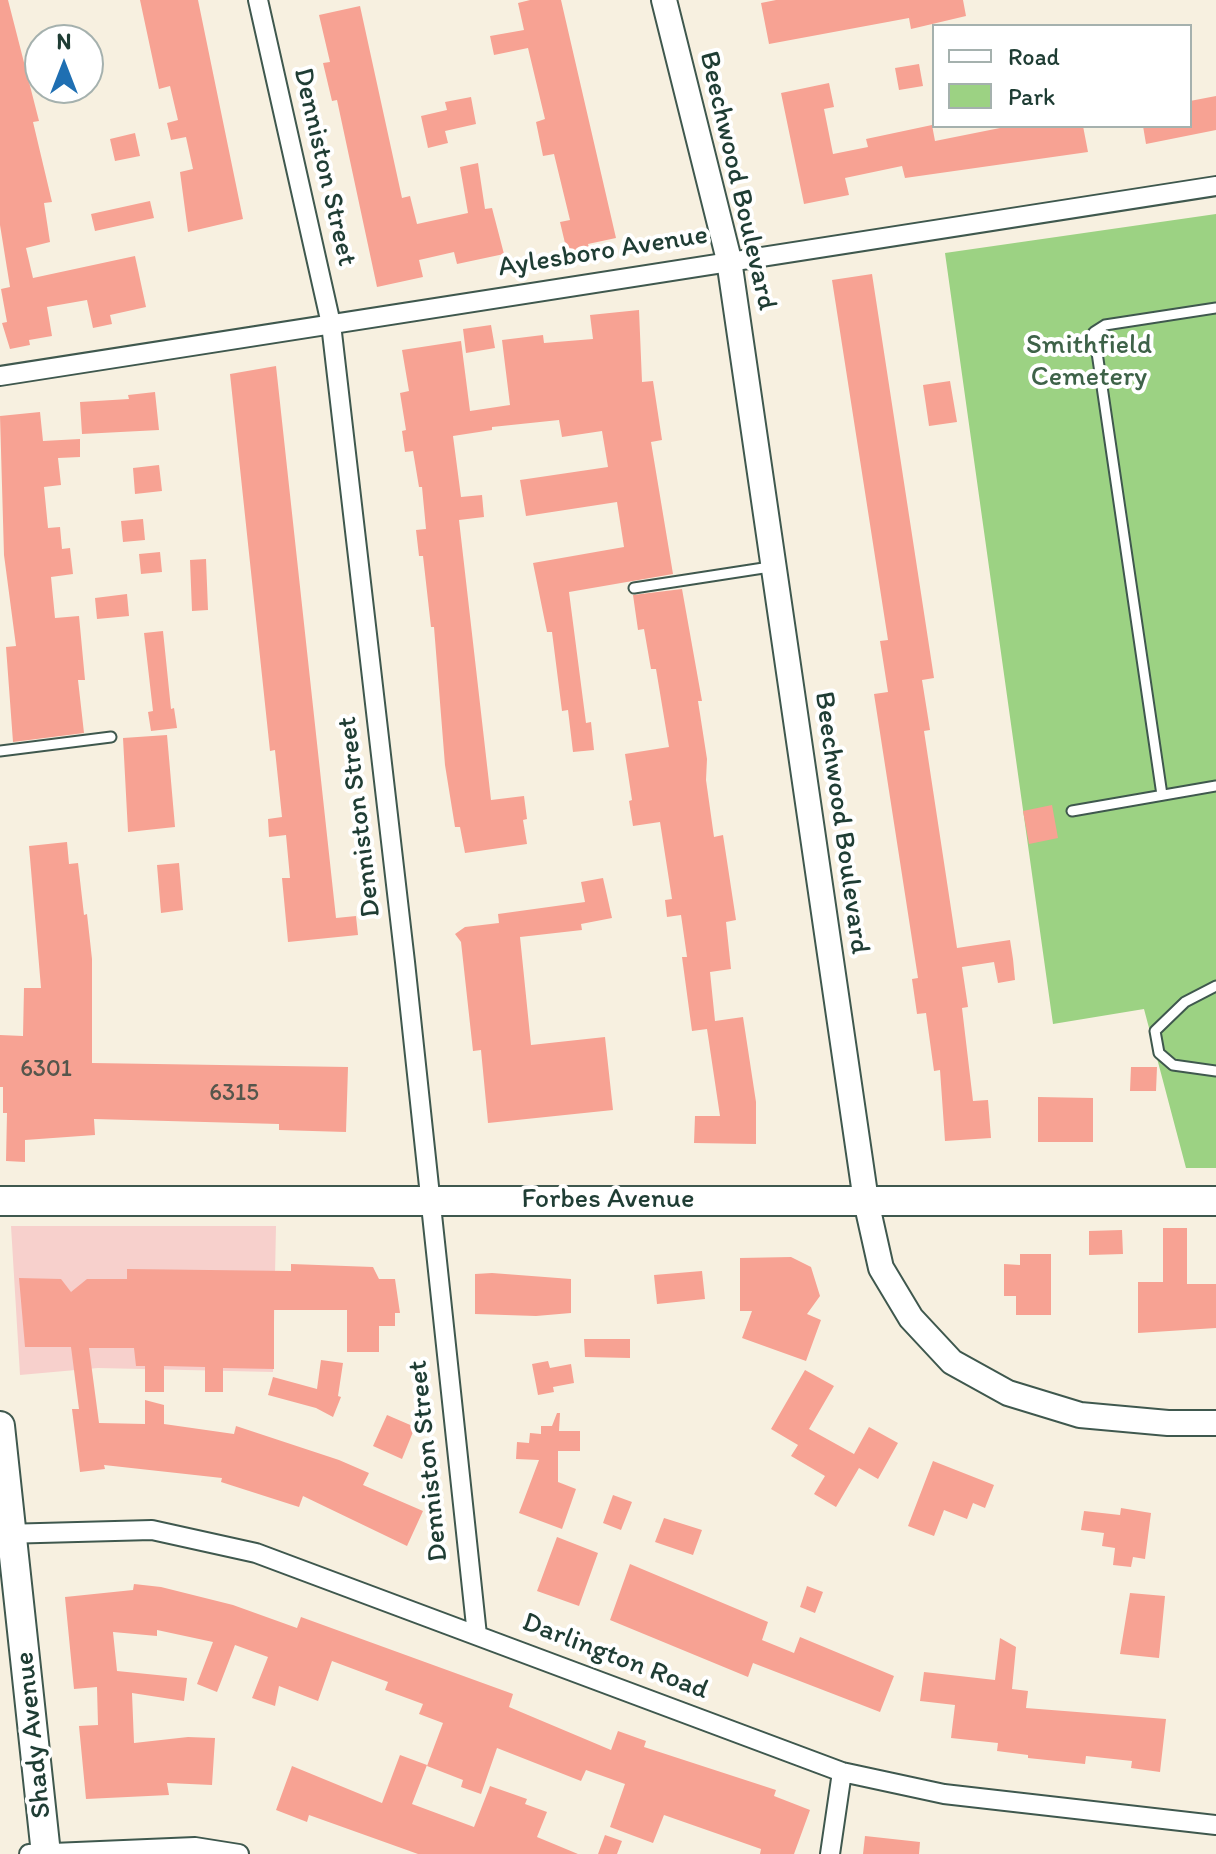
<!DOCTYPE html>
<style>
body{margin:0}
#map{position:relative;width:1216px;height:1854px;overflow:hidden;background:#f7f0e0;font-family:Itim,sans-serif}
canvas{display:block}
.legend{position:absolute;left:932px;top:24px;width:260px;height:104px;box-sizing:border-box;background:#fff;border:2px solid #a5b1ae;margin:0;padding:10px 14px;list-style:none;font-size:24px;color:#1f3d34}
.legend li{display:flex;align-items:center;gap:16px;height:40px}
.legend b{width:40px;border:2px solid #a5b1ae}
.north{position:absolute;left:24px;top:24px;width:80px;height:80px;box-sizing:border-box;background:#fff;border:2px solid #a5b1ae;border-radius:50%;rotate:0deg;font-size:22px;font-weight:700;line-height:32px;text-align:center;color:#1f3d34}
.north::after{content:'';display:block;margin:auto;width:28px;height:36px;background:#1f6fb2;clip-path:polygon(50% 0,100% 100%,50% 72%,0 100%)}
</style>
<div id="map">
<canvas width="1216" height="1854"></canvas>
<ul class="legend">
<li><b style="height:10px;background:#fff"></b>Road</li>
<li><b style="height:22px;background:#9cd283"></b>Park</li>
</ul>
<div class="north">N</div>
</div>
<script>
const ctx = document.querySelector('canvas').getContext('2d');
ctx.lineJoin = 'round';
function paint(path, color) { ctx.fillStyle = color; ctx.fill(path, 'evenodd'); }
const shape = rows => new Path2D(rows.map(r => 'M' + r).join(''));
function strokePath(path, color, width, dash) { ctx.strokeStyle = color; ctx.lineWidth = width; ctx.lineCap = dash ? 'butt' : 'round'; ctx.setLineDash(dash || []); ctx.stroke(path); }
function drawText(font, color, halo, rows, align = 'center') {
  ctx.font = font + ' Itim,sans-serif'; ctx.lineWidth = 8; ctx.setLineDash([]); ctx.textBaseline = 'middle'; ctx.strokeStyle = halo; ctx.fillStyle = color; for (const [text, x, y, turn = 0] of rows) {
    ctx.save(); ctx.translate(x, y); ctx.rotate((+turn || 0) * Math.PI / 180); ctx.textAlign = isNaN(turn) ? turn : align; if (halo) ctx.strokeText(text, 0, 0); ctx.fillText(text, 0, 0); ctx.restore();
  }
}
paint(shape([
 [11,1226,276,1226,273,1372,98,1368,20,1375]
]), '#f7d0cc');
paint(shape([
 [1216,214,1216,1168,1186,1168,1144,1009,1053,1024,945,253]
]), '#9cd283');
paint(shape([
 [0,0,8,0,39,121,33,122,52,202,44,203,50,242,26,248,33,278,135,256,146,307,110,315,112,324,93,328,87,300,47,307,52,336,29,340,30,345,10,349,2,323,7,322,1,289,10,287,0,225],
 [140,0,198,0,243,219,188,232,180,172,193,169,186,137,171,140,167,123,178,120,170,86,159,89],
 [530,0,561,0,616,238,588,244,591,255,569,260,560,222,570,220,554,154,543,156,536,122,545,119,528,48,494,55,490,36,524,30,518,3],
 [776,0,963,0,966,16,911,29,909,18,769,44,761,3],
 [360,6,402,198,410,196,417,224,468,213,460,167,478,163,485,209,492,208,504,254,457,264,454,252,419,260,423,277,377,287,337,100,332,101,323,63,330,62,319,15],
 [919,64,923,86,899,90,895,68],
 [829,83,834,107,824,109,833,154,868,147,866,139,932,125,935,141,1005,127,1083,126,1088,152,905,178,902,166,845,178,849,195,804,204,781,93],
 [1216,96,1216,130,1146,144,1143,126,1190,126,1190,101],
 [471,97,476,124,445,131,448,143,428,148,421,116,447,110,445,102],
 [135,133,140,156,115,161,110,139],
 [150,201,154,218,95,231,91,214],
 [872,274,934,678,922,680,930,730,924,731,957,948,1010,940,1013,959,1015,980,998,983,994,962,962,967,968,1007,962,1008,973,1101,988,1100,991,1138,945,1141,940,1070,934,1071,926,1013,917,1014,912,979,918,978,874,694,888,692,880,641,888,640,832,280],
 [639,310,642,382,653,381,662,440,651,442,673,574,569,592,586,723,591,722,594,750,573,752,568,710,562,711,552,632,547,632,533,563,624,547,617,502,526,516,520,480,608,467,602,431,562,437,559,420,492,427,492,430,453,436,461,497,482,495,484,517,459,520,491,800,524,796,527,819,523,820,527,844,465,853,460,827,455,827,445,765,434,627,431,627,423,556,419,556,416,530,426,529,422,487,419,487,413,451,405,452,402,431,406,430,400,393,409,391,402,350,461,341,470,411,510,405,502,340,543,335,544,343,593,339,590,315],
 [491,325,495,348,466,353,463,329],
 [276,366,336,918,356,916,358,935,288,942,282,878,290,878,286,835,269,837,268,819,282,817,275,750,270,751,230,374],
 [950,381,957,422,929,426,923,385],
 [155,392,159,430,82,434,80,402,129,399,128,395],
 [40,412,43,441,80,439,80,457,58,458,61,485,44,487,48,528,60,527,62,549,70,548,73,574,51,577,55,618,79,616,85,680,78,680,84,733,13,742,6,647,16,646,4,555,0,416],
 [159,465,162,491,135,494,133,468],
 [143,519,145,540,123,542,121,521],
 [160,552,162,572,141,574,139,554],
 [206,559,208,610,192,611,190,560],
 [682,589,702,701,698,701,707,759,706,780,714,837,723,835,736,920,726,922,731,969,710,972,715,1021,743,1017,756,1102,756,1144,694,1143,695,1116,720,1116,707,1029,692,1031,682,957,687,957,681,915,667,917,665,900,672,899,660,822,633,826,629,801,632,800,625,754,669,747,656,669,651,669,644,629,638,630,633,595],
 [127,594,129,616,97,619,95,598],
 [163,631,171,709,174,708,177,728,151,731,148,712,153,711,144,633],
 [167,735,175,827,128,832,123,738],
 [1052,805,1058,838,1029,844,1023,811],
 [67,842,69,864,78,863,84,915,87,914,92,959,92,1063,348,1067,346,1132,279,1130,279,1124,94,1119,95,1135,25,1140,25,1162,6,1161,7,1113,3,1113,3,1087,0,1087,0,1035,23,1036,24,988,41,988,29,846],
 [179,863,183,910,161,913,157,865],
 [603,878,612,918,581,924,582,930,520,937,531,1045,605,1037,613,1110,488,1123,481,1050,473,1051,461,942,455,934,465,927,499,923,498,914,585,902,581,882],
 [1131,1067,1157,1067,1156,1091,1130,1091],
 [1038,1097,1093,1098,1093,1142,1038,1142],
 [1163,1228,1187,1228,1187,1284,1216,1284,1216,1328,1138,1333,1138,1282,1163,1282],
 [1122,1230,1123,1254,1089,1255,1089,1231],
 [1020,1254,1051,1254,1051,1315,1016,1315,1016,1296,1004,1296,1004,1264,1020,1265],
 [791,1257,811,1267,820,1296,807,1314,821,1320,806,1361,742,1338,752,1311,740,1311,740,1258],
 [291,1264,373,1267,379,1279,395,1279,400,1313,395,1313,395,1326,379,1326,379,1352,347,1352,347,1310,274,1310,274,1369,223,1368,223,1392,205,1392,205,1367,164,1366,164,1392,145,1392,145,1366,136,1366,134,1348,89,1348,99,1423,145,1424,145,1400,164,1405,164,1424,234,1434,236,1426,339,1460,369,1473,363,1485,423,1511,407,1546,303,1496,299,1507,221,1482,222,1478,104,1465,105,1469,80,1472,72,1409,79,1409,71,1347,25,1347,19,1278,61,1279,71,1292,87,1279,127,1279,127,1269,291,1271],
 [702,1271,705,1299,657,1304,654,1275],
 [492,1273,571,1279,571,1313,536,1316,475,1314,475,1274],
 [584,1339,630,1339,630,1358,585,1357],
 [321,1360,343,1363,338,1396,341,1397,333,1417,316,1408,268,1395,273,1377,317,1389],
 [548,1361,550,1368,571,1364,574,1383,553,1387,554,1392,538,1395,532,1364],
 [805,1370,834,1386,809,1429,854,1454,869,1427,898,1443,878,1479,859,1468,836,1507,814,1494,825,1476,791,1456,798,1445,771,1429],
 [557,1413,560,1413,559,1431,580,1431,580,1451,558,1451,558,1482,576,1489,562,1529,519,1513,539,1460,516,1459,517,1442,529,1443,530,1433,541,1434,541,1426,552,1426],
 [387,1415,415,1427,402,1459,373,1446],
 [933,1461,994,1485,985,1508,973,1503,967,1519,944,1510,934,1536,908,1526],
 [613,1495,632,1502,621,1530,603,1523],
 [1121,1508,1151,1513,1145,1559,1133,1557,1131,1567,1113,1565,1115,1548,1102,1546,1104,1533,1081,1530,1084,1511,1120,1515],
 [664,1518,702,1530,693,1555,655,1542],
 [557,1537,598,1553,579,1606,537,1591],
 [630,1564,768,1622,762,1640,794,1653,800,1637,894,1676,880,1712,753,1663,748,1677,610,1620],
 [134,1584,161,1587,233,1605,297,1628,301,1617,513,1694,509,1707,611,1750,618,1731,646,1741,644,1747,776,1790,774,1796,810,1810,794,1854,760,1854,761,1849,664,1815,653,1843,610,1827,625,1784,586,1770,581,1781,497,1748,481,1794,461,1787,463,1780,427,1766,443,1723,419,1714,423,1704,385,1690,388,1682,332,1661,318,1701,279,1686,275,1706,252,1698,268,1657,235,1645,217,1692,197,1684,213,1642,157,1630,157,1636,113,1632,117,1671,187,1678,184,1701,132,1693,134,1743,188,1737,215,1738,212,1785,167,1783,169,1795,86,1799,79,1726,98,1725,97,1687,74,1689,65,1597,133,1590],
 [807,1586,823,1592,815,1613,800,1607],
 [1130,1593,1165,1596,1159,1658,1120,1654],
 [1000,1638,1016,1647,1012,1689,1028,1691,1026,1708,1166,1719,1160,1772,1131,1768,1132,1761,1086,1756,1085,1764,1028,1758,1028,1755,997,1751,998,1743,951,1738,955,1705,920,1701,924,1672,995,1680],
 [400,1755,427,1765,412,1804,474,1827,490,1786,527,1799,525,1804,547,1812,537,1837,578,1854,418,1854,309,1815,307,1822,276,1810,292,1766,382,1803],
 [605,1835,622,1841,617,1854,598,1854],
 [865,1836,920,1842,919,1854,863,1854]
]), '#f7a293');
const lane = shape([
 [634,588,770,567],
 [0,751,111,737],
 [1162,795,1094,332,1105,325,1216,308],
 [1072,811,1216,786],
 [1216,986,1185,1002,1155,1031,1159,1053,1173,1065,1216,1071]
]);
const street = shape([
 [258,0,331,324,405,962,477,1635],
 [0,376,1216,186],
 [3,1534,152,1530,256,1553,842,1772,944,1794,1216,1825],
 [29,1854,195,1847,239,1854],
 [830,1854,842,1772]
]);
const secondary = shape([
 [664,0,729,260,866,1201,881,1268,911,1318,952,1362,1008,1393,1080,1415,1168,1423,1216,1423]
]);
const primary = shape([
 [0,1201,1216,1201],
 [0,1426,46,1854]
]);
strokePath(lane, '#3f584e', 13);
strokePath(street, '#3f584e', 22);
strokePath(secondary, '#3f584e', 28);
strokePath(primary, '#3f584e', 32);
strokePath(lane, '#fff', 9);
strokePath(street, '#fff', 18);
strokePath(secondary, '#fff', 24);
strokePath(primary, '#fff', 28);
drawText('24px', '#55564c', null, [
 ["6301",46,1070],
 ["6315",234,1094]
]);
drawText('28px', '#1f3d34', '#fff', [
 ["Denniston Street",324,167,77],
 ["Beechwood Boulevard",737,181,77],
 ["Aylesboro Avenue",603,252,-9],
 ["Denniston Street",360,817,-97],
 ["Beechwood Boulevard",841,823,82],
 ["Forbes Avenue",608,1200],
 ["Denniston Street",429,1461,-96],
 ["Darlington Road",615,1657,21],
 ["Shady Avenue",34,1735,-96]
]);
drawText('28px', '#3e6248', '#fff', [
 ["Smithfield",1089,346],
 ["Cemetery",1089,378]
]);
</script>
